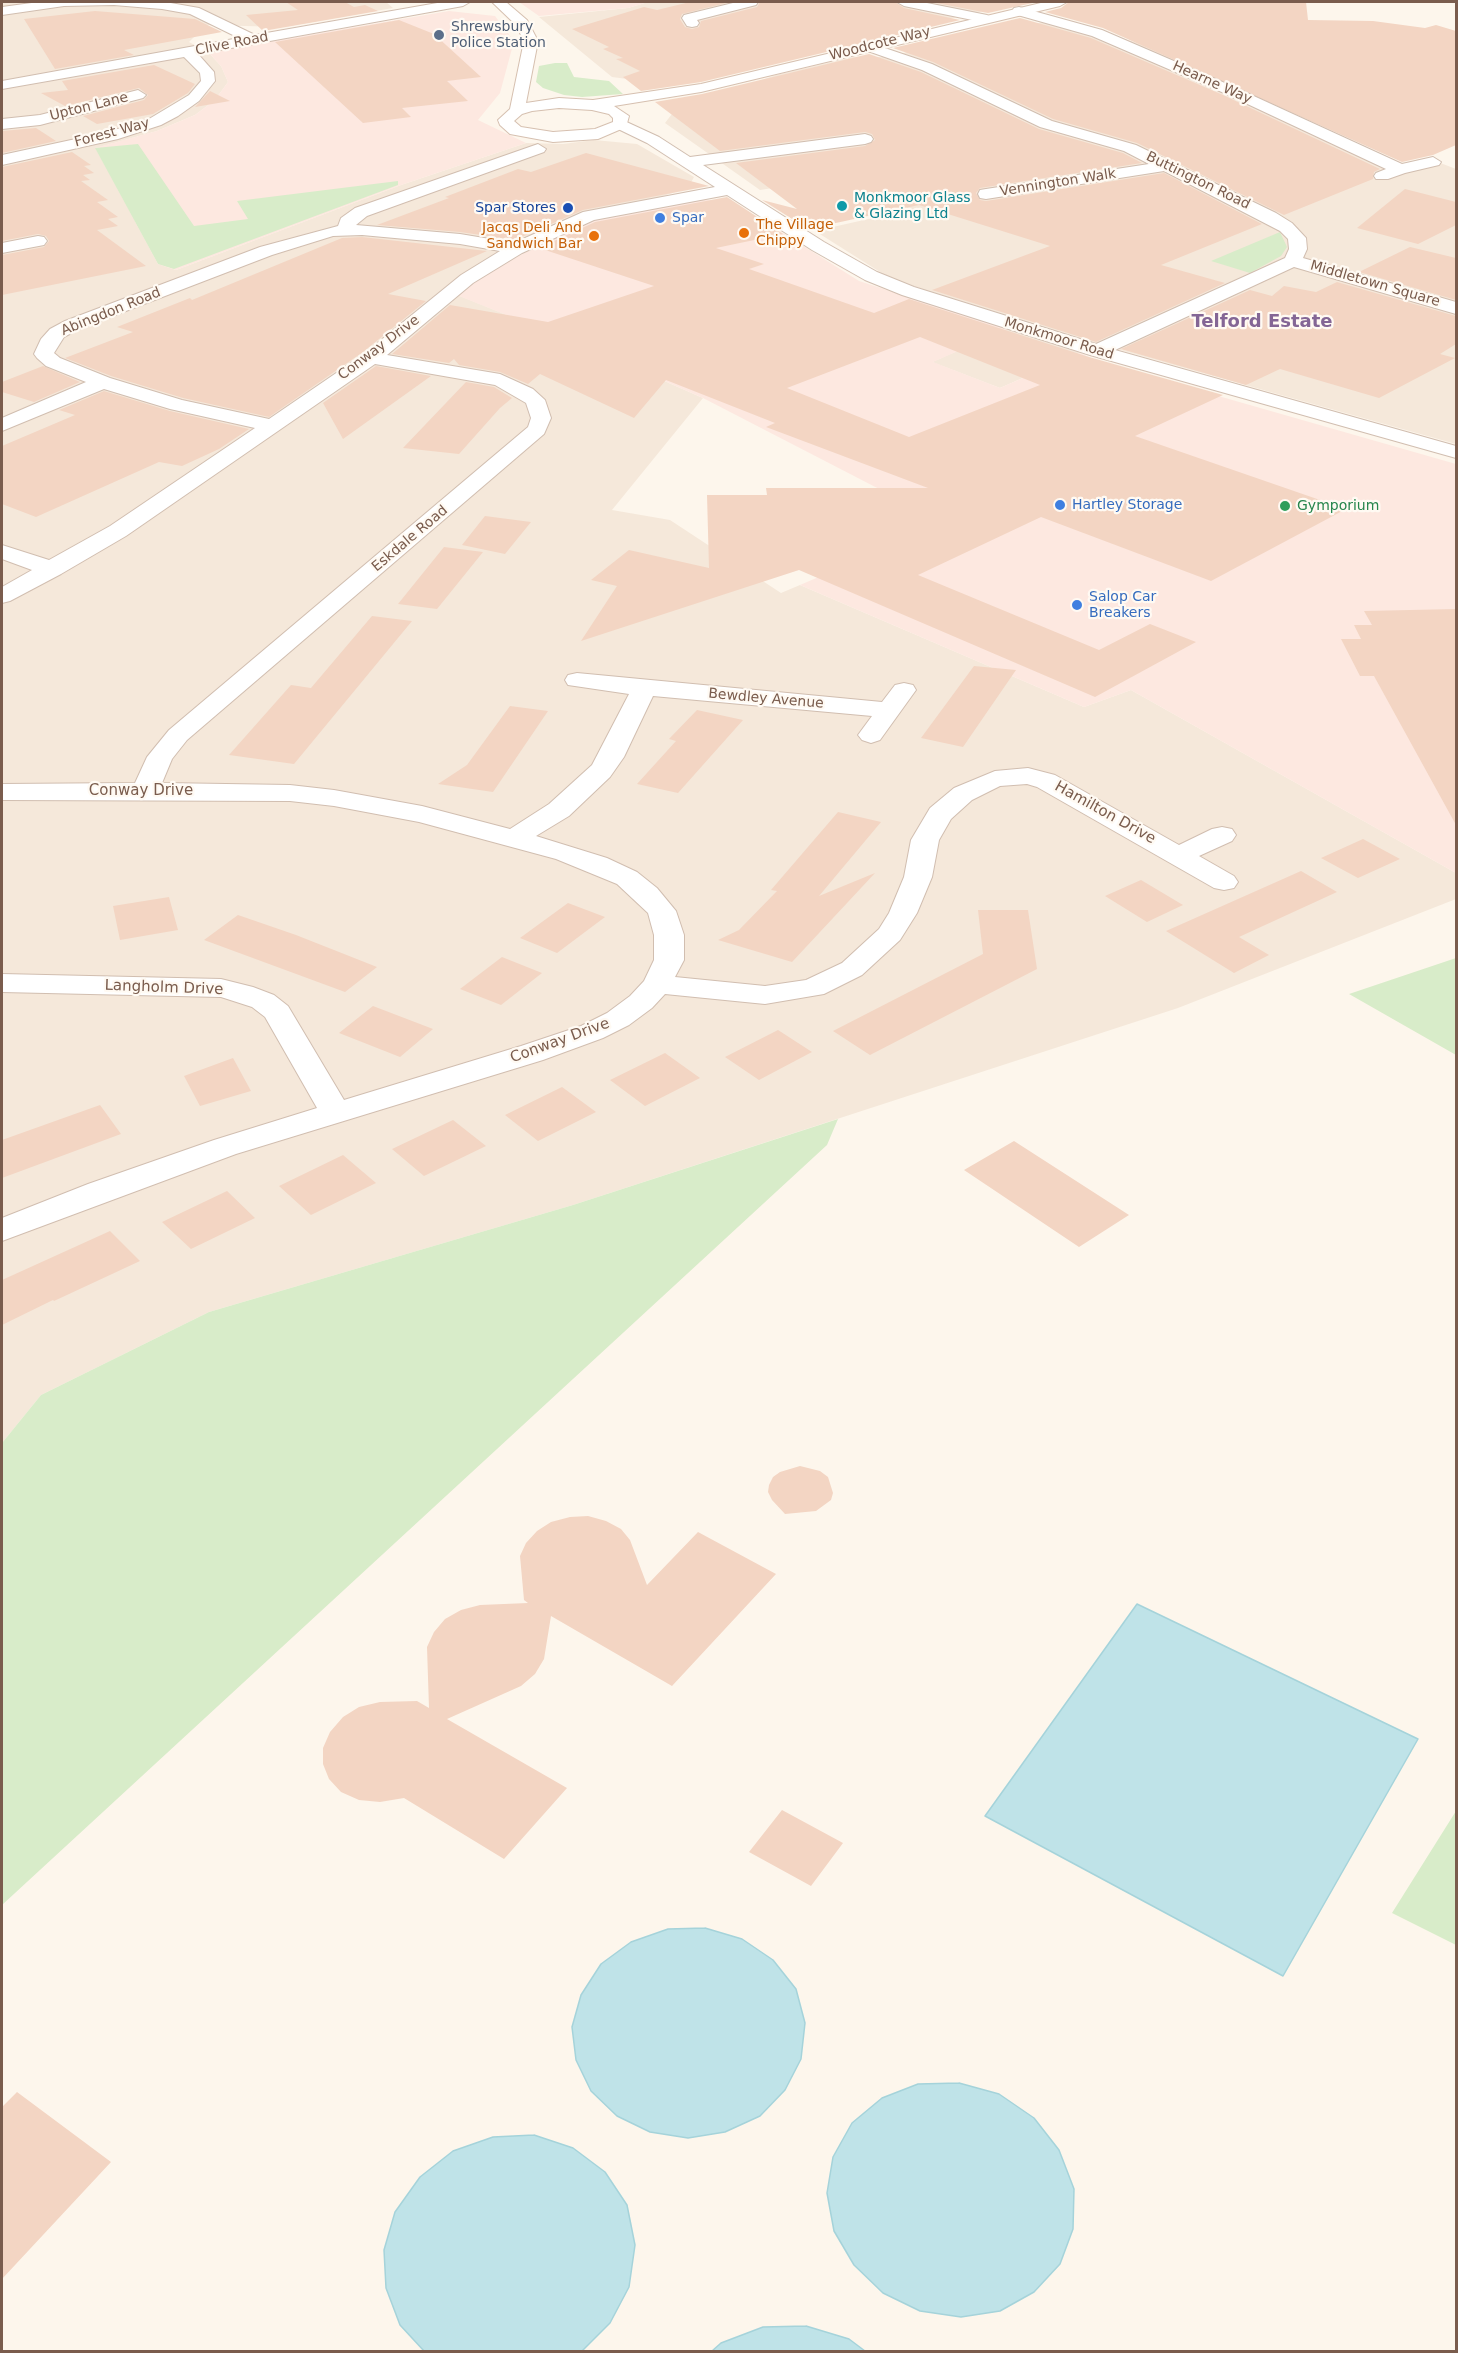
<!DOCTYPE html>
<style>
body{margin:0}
#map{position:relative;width:1458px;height:2353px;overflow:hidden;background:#fdf6ec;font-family:"DejaVu Sans",sans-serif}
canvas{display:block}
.frame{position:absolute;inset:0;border:3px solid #7a5c4d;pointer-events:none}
</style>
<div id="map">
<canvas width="1458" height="2353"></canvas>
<div class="frame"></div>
</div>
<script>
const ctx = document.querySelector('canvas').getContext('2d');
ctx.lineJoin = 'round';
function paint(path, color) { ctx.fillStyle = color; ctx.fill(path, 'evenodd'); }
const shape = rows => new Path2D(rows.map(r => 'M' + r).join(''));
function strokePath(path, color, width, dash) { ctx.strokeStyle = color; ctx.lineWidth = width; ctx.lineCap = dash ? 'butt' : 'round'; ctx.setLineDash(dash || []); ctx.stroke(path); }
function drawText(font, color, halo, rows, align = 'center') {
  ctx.font = font + ' "DejaVu Sans",sans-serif'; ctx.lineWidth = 4.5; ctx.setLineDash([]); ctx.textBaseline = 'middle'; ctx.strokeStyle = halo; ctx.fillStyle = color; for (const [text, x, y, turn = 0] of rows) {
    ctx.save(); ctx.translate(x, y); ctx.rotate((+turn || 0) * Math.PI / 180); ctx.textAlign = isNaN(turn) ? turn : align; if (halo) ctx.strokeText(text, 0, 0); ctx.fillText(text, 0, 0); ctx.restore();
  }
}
paint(shape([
 [2,2,386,2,393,8,284,27,206,25,189,42,208,52,221,66,228,82,215,100,195,115,157,131,96,148,158,264,176,270,401,185,526,143,563,144,594,140,637,144,694,177,688,188,588,220,450,292,594,350,703,398,612,510,670,520,781,593,800,585,1084,707,1131,690,1456,873,1456,899,1178,1008,573,1205,209,1312,41,1395,2,1443],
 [648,2,1024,2,665,84,612,77,539,17,628,8],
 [1058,18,1138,43,1403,165,1430,159,1456,169,1456,444,999,316,888,277,815,231,895,213,786,186,760,190,665,123,675,110,776,75,853,57,890,57,1005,23,1039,23],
 [1008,329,1080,353,1000,388,932,362]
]), '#f5e8da');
paint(shape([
 [519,2,648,2,628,8,539,16],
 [449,11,495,16,514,41,500,93,478,120,526,143,401,185,176,270,158,264,95,148,157,131,195,115,215,100,228,82,221,66,208,52],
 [699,199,735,203,859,281,1008,329,933,362,1000,388,1080,353,1103,363,1456,464,1456,873,1131,690,1084,707,800,585,945,523,703,398,594,350,449,292,588,220]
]), '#fde8e0');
paint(shape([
 [555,63,567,63,574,77,609,81,623,94,582,97,564,95,543,88,536,82,539,66],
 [138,144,194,226,248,219,237,201,398,181,398,185,174,269,158,264,95,148],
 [1280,232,1287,247,1281,256,1250,273,1211,261],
 [1456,958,1456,1055,1349,994],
 [838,1119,827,1145,2,1905,2,1443,41,1395,209,1312,573,1205],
 [1456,1811,1456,1945,1392,1913]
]), '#d8ecc9');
const water = shape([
 [1137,1604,1418,1739,1283,1976,985,1816,1137,1604],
 [705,1928,742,1939,773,1960,796,1989,805,2023,801,2059,785,2090,760,2116,725,2132,688,2138,650,2132,617,2116,591,2091,576,2060,572,2027,581,1995,601,1964,631,1942,668,1929,705,1928],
 [959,2083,999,2094,1034,2118,1059,2150,1074,2189,1073,2229,1060,2264,1034,2292,1000,2311,961,2317,920,2311,883,2293,854,2265,834,2231,827,2193,833,2157,852,2123,882,2098,918,2084,959,2083],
 [534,2135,573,2148,605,2172,627,2205,635,2245,629,2287,610,2323,582,2351,424,2351,400,2325,386,2288,384,2250,395,2212,420,2177,453,2151,493,2137,534,2135],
 [806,2326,849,2339,865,2351,712,2351,721,2343,763,2327,806,2326]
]);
paint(water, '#bfe3e8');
strokePath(water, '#a5d3da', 1.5);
paint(shape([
 [286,2,345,2,354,7,365,5,378,11,263,31,246,15,298,10],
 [690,2,730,2,682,14,680,19,685,27,692,29,699,27,701,21,757,7,760,2,895,2,904,8,960,20,701,82,641,91,623,77,640,71,616,59,623,58,603,49,609,47,572,29,644,7,657,10],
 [931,2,1037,2,988,13],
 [1069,2,1306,2,1308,20,1373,21,1425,28,1436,25,1456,31,1456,145,1433,155,1402,162,1103,28,1045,12,1061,8],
 [95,11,195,19,222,32,124,50,134,55,55,69,24,19],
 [1020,18,1091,38,1223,95,1380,169,1374,172,1373,179,1284,215,1137,143,1053,119,933,62,893,48],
 [399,20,434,34,481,77,447,81,468,101,402,108,411,117,363,123,275,42],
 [869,54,921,72,1039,129,1123,153,1142,163,980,188,976,193,980,200,986,201,1164,173,1262,224,1161,265,1225,283,1096,342,932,290,1050,246,919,205,808,229,762,200,797,209,736,163,865,146,875,140,872,134,865,132,720,151,655,102,702,94],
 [154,65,195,84,188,93,153,114,97,124,83,116,144,100,148,95,139,88,65,106,41,93,68,90,62,81],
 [210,91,230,101,195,107],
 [36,128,56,141,2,153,2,131],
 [72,152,91,165,84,166,94,173,83,175,90,180,81,181,108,200,97,202,118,217,108,219,118,226,97,230,146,266,2,295,2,255,44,247,49,241,46,236,38,234,2,241,2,167],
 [586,153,709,186,583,210,515,240,460,232,377,225,449,198,445,197,518,169,531,172],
 [1405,189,1456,202,1456,225,1418,244,1357,228],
 [727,197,783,234,716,248,764,264,749,269,874,313,909,299,1089,357,1223,395,1135,436,1346,509,1211,581,1041,517,918,575,1099,650,1150,624,1196,642,1095,697,799,570,581,641,617,586,591,580,629,550,709,568,707,495,767,495,766,488,928,488,766,427,775,423,666,380,634,418,540,374,528,384,500,372,459,365,454,359,449,363,392,354,450,305,548,322,654,286,539,248,595,222],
 [920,337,1040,385,909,437,787,388],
 [362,237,487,251,388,294,426,301,363,352,269,417,183,398,111,376,65,358,133,332,117,327,190,298,192,300,342,238],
 [1410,247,1456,258,1456,300,1359,272],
 [1337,282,1456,316,1456,344,1440,354,1455,358,1379,398,1280,369,1246,385,1121,349,1250,290,1272,296,1284,286,1316,292],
 [43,366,80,382,34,402,2,392,2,382],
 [376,366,431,376,343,439,323,403,320,405],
 [466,382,494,387,512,398,500,408,459,454,403,448],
 [104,391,170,411,249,429,219,449,182,466,159,462,36,517,2,504,2,446,75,415,59,410],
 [485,516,531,522,505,554,462,545],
 [444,547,483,552,437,609,398,604],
 [1456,609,1456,825,1374,676,1360,676,1341,639,1361,639,1354,625,1372,625,1364,611],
 [372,616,412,621,294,764,229,755,291,685,311,688],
 [974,666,1016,670,963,747,921,738],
 [510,706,548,711,493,792,438,784,467,765],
 [697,710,743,720,678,793,637,784,676,741,669,739],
 [838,812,881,822,819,896,875,873,792,962,718,940,739,930,777,891,771,890],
 [1363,839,1400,859,1358,878,1321,858],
 [1301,871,1337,892,1239,937,1269,955,1234,973,1166,931],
 [1141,880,1183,905,1147,922,1105,896],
 [169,897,178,930,120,940,113,906],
 [568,903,605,917,557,953,520,938],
 [978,910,1028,910,1037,969,870,1055,833,1031,983,954],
 [238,915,296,935,377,967,345,992,204,940],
 [502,957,542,973,501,1005,460,989],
 [373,1006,433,1029,400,1057,339,1033],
 [778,1030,812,1052,759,1080,725,1057],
 [665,1053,700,1078,645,1106,610,1080],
 [233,1058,251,1091,200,1106,184,1076],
 [562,1087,596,1112,538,1141,505,1115],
 [100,1105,121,1134,2,1178,2,1140],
 [453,1120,486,1146,424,1176,392,1149],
 [1014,1141,1129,1215,1079,1247,964,1170],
 [343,1155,376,1183,311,1215,279,1186],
 [227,1191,255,1218,191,1249,162,1222],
 [110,1231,140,1261,54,1301,53,1300,2,1325,2,1280],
 [800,1466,820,1471,828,1477,833,1493,831,1500,816,1511,785,1514,772,1500,768,1492,769,1485,773,1477,780,1472],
 [588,1516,606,1521,621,1529,630,1540,647,1585,698,1532,776,1574,672,1686,551,1616,544,1659,535,1674,521,1686,447,1719,567,1788,504,1859,404,1798,380,1802,359,1800,341,1792,329,1779,323,1764,323,1748,330,1732,343,1717,359,1707,380,1702,417,1701,429,1708,427,1647,434,1632,445,1619,461,1610,480,1605,528,1603,524,1600,520,1556,526,1543,537,1531,551,1522,570,1517],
 [782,1810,843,1843,811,1886,749,1852],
 [17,2092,111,2162,2,2279,2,2107]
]), '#f3d5c3');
const street = shape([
 [39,2,165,2,199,8,255,35,443,2,470,2,463,6,198,54,214,72,215,81,199,101,178,116,161,125,118,139,2,165,2,155,108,132,149,119,189,95,201,81,200,73,184,57,2,89,2,81,239,38,190,14,162,9,114,5,64,6,2,15,2,7,39,2],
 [737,2,758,2,756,5,697,20,699,23,697,26,692,27,687,26,682,18,684,15,737,2],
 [897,2,922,2,987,15,994,19,987,23,904,6,897,2],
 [1019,7,1102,30,1234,87,1402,164,1433,157,1441,162,1439,165,1405,173,1388,179,1376,179,1374,176,1376,173,1386,169,1224,93,1092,36,1014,14,1012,11,1014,8,1019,7],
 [870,43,932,64,1052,121,1136,145,1276,213,1292,223,1306,238,1307,249,1303,258,1456,302,1456,314,1294,267,1115,350,1456,446,1456,458,1090,355,902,295,865,280,812,250,727,195,594,220,522,253,473,283,387,355,500,374,533,389,545,400,551,418,544,434,187,740,172,759,162,783,290,785,334,790,422,806,510,829,549,804,592,765,629,694,568,685,565,680,568,675,577,673,882,702,895,685,904,683,913,685,916,690,880,740,871,743,862,740,858,735,872,716,653,696,624,757,610,777,569,816,536,836,607,858,637,872,657,888,676,911,684,935,684,960,675,977,765,986,806,980,842,963,879,929,889,913,904,877,911,840,930,808,954,788,995,771,1028,768,1055,775,1179,845,1212,829,1222,827,1232,829,1236,835,1232,841,1199,856,1234,876,1238,882,1234,888,1224,890,1214,888,1037,787,1027,784,1000,786,972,800,951,819,939,840,932,877,917,913,900,940,862,975,824,994,765,1004,665,994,652,1008,629,1025,603,1038,543,1060,236,1154,2,1241,2,1218,88,1184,214,1140,317,1108,265,1017,252,1007,221,997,2,992,2,974,221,979,253,987,274,995,288,1006,344,1100,521,1046,581,1026,607,1013,630,996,644,981,654,960,654,935,648,913,617,884,556,859,419,822,334,806,290,801,2,800,2,784,135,783,147,757,169,730,528,427,531,418,526,403,495,385,375,364,126,536,61,574,10,601,2,603,2,587,32,570,2,559,2,545,49,560,110,526,255,428,170,409,104,389,2,431,2,418,86,382,46,366,37,358,34,354,41,339,50,329,65,321,260,247,338,226,341,218,355,208,538,144,546,149,544,152,367,216,356,225,460,234,514,243,583,212,715,187,647,143,614,127,612,124,620,119,659,137,690,157,865,134,871,136,873,139,871,142,865,144,703,165,824,242,877,272,914,287,1096,344,1285,258,1289,249,1288,239,1280,231,1164,171,986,199,980,198,978,194,980,190,986,189,1149,164,1124,151,1040,127,922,70,865,50,863,47,870,43],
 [362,235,460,244,500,251,461,275,364,354,269,419,182,400,110,378,60,358,54,353,64,337,79,329,272,255,333,236,362,235],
 [138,90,146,95,143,98,40,125,2,129,2,119,40,115,138,90],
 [38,236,44,237,47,241,44,245,2,253,2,243,38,236]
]);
const secondary = shape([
 [492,2,506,2,527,20,538,41,526,103,559,98,593,100,701,84,1045,2,1067,2,1060,6,701,92,614,106,629,116,626,127,598,139,553,142,510,134,500,125,498,120,510,109,524,41,516,25,492,2],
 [559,108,592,110,609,114,613,118,613,122,595,129,553,132,521,127,514,121,522,114,532,111,559,108]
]);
strokePath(street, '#d1beb0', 2);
strokePath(secondary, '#d6c0b0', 2);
paint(street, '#fff');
paint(secondary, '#fff');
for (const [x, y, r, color] of [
 [439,35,6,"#5c6f8a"],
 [842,206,6,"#0f9aa8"],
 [568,208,6,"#1a4fb4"],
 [660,218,6,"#3f7fe0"],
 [744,233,6,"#e8710a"],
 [594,236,6,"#e8710a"],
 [1060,505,6,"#3f7fe0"],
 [1285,506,6,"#2e9e5b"],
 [1077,605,6,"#3f7fe0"]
]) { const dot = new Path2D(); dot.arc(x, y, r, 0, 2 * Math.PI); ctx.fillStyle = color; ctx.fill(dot); strokePath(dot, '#fffaf3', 2); }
drawText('14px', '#4e5e75', '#fffaf3', [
 ["Shrewsbury",451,27],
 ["Police Station",451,43]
], 'left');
drawText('14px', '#7a5c4d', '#fffaf3', [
 ["Clive Road",232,44,-11],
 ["Woodcote Way",880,44,-14],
 ["Hearne Way",1212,83,24],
 ["Upton Lane",89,107,-14],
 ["Forest Way",112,133,-15],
 ["Buttington Road",1198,181,26],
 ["Vennington Walk",1058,183,-9],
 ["Middletown Square",1375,284,16],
 ["Abingdon Road",111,312,-22],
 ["Monkmoor Road",1059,339,17],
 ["Conway Drive",379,348,-37],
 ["Eskdale Road",410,539,-40],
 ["Bewdley Avenue",766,699,5]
]);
drawText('14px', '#0d838f', '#fffaf3', [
 ["Monkmoor Glass",854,198],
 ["& Glazing Ltd",854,214]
], 'left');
drawText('14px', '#164399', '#fffaf3', [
 ["Spar Stores",556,208]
], 'right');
drawText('14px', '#366cbe', '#fffaf3', [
 ["Spar",672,218],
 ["Hartley Storage",1072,505],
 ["Salop Car",1089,597],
 ["Breakers",1089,613]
], 'left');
drawText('14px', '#c56008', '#fffaf3', [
 ["The Village",756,225],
 ["Chippy",756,241],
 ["Jacqs Deli And",582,228,"right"],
 ["Sandwich Bar",582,244,"right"]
], 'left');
drawText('14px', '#27864d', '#fffaf3', [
 ["Gymporium",1297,506]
], 'left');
drawText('15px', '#7a5c4d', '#fffaf3', [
 ["Conway Drive",141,791],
 ["Hamilton Drive",1105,813,29],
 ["Langholm Drive",164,988,2],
 ["Conway Drive",560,1041,-20]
]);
drawText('bold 18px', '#846695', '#fffaf3', [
 ["Telford Estate",1262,322]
]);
</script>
